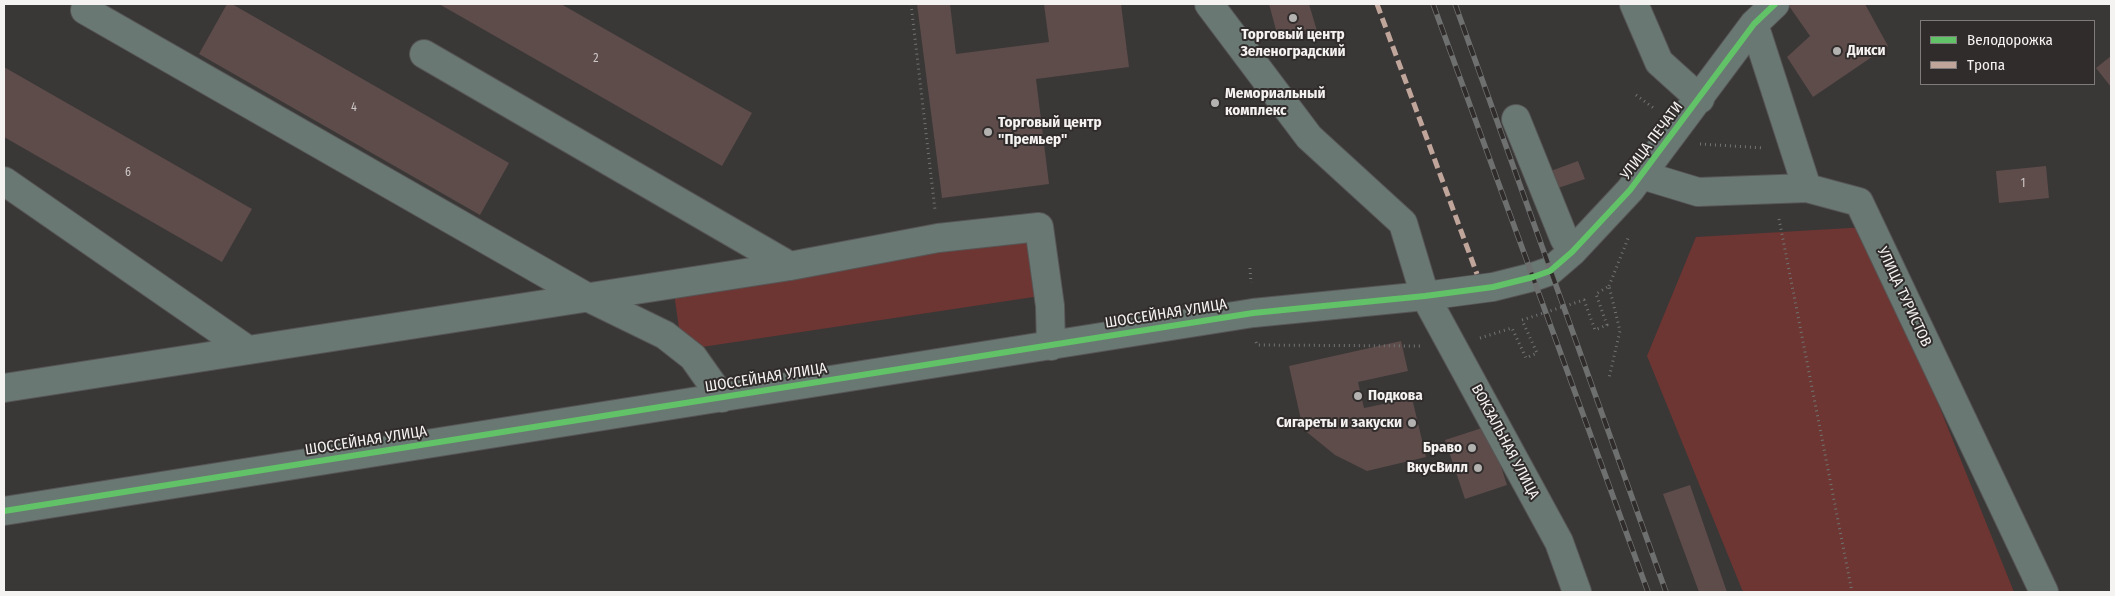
<!DOCTYPE html>
<meta charset="utf-8">
<style>
body{margin:0}
#map{position:relative;width:2115px;height:596px;overflow:hidden;background:#3a3737;font-family:"Fira Sans Condensed",sans-serif}
canvas{display:block}
.frame{position:absolute;inset:0;border:5px solid #f5f2f2;pointer-events:none}
.legend{position:absolute;left:1920px;top:20px;width:175px;height:65px;box-sizing:border-box;background:#312c2c;border:1px solid #7f7b7b;margin:0;padding:6px 9px;list-style:none;font-size:15px;color:#f5f2f2}
.legend li{display:flex;align-items:center;gap:10px;height:25px}
.legend b{width:25px;border:1px solid #7f7b7b}
</style>
<div id="map">
<canvas width="2115" height="596"></canvas>
<div class="frame"></div>
<ul class="legend">
<li><b style="height:6px;background:#61c268"></b>Велодорожка</li>
<li><b style="height:6px;background:#c0a59a"></b>Тропа</li>
</ul>
</div>
<script>
const ctx = document.querySelector('canvas').getContext('2d');
ctx.lineJoin = 'round';
function paint(path, color) { ctx.fillStyle = color; ctx.fill(path, 'evenodd'); }
const shape = rows => new Path2D(rows.map(r => 'M' + r).join(''));
function strokePath(path, color, width, dash) { ctx.strokeStyle = color; ctx.lineWidth = width; ctx.lineCap = dash ? 'butt' : 'round'; ctx.setLineDash(dash || []); ctx.stroke(path); }
function drawText(font, color, halo, rows, align = 'center') {
  ctx.font = font + ' "Fira Sans Condensed",sans-serif'; ctx.lineWidth = 4; ctx.setLineDash([]); ctx.textBaseline = 'middle'; ctx.strokeStyle = halo; ctx.fillStyle = color; for (const [text, x, y, turn = 0] of rows) {
    ctx.save(); ctx.translate(x, y); ctx.rotate((+turn || 0) * Math.PI / 180); ctx.textAlign = isNaN(turn) ? turn : align; if (halo) ctx.strokeText(text, 0, 0); ctx.fillText(text, 0, 0); ctx.restore();
  }
}
paint(shape([
 [1867,227,2014,592,1743,592,1647,356,1696,237],
 [1031,238,1040,296,682,350,674,293]
]), '#6d3632');
paint(shape([
 [227,4,232,4,509,163,480,215,199,54],
 [439,4,561,4,752,113,722,166],
 [917,4,950,4,956,54,1049,42,1044,4,1121,4,1129,67,1036,79,1049,184,942,198],
 [1269,4,1309,4,1317,31,1279,41],
 [1792,4,1865,4,1888,46,1813,97,1787,57,1810,36,1789,6],
 [2111,56,2111,87,2096,68],
 [4,67,252,209,222,262,4,137],
 [1578,161,1585,179,1555,189,1548,172],
 [2046,166,2049,198,1999,203,1996,171],
 [1401,341,1408,371,1358,382,1364,408,1412,398,1426,457,1367,471,1335,455,1303,429,1289,366],
 [1488,426,1507,485,1465,499,1445,440],
 [1690,485,1727,592,1699,592,1663,494]
]), '#5d4c4a');
const minor = shape([
 [1209,4,1309,137,1403,223,1425,296,1559,542,1577,592],
 [1634,4,1659,62,1700,99],
 [85,10,585,296,665,335,693,357,722,398],
 [1754,24,1807,188],
 [424,54,790,266],
 [1516,119,1564,238,1572,252],
 [1642,175,1698,192,1807,188,1859,202,2044,592],
 [4,181,248,350],
 [4,388,790,266,938,238,1039,227,1050,306,1051,346],
 [4,511,1253,313,1425,296,1493,287,1533,277,1550,271,1572,252,1630,190,1754,24,1775,4]
]);
strokePath(minor, '#575656', 30);
strokePath(shape([
 [911,4,935,210],
 [1636,95,1655,109],
 [1700,144,1764,148],
 [1779,219,1852,592],
 [1250,268,1251,283],
 [1609,286,1629,236],
 [1480,338,1512,328,1526,358,1537,353,1522,320,1584,300,1595,330,1607,325,1596,294,1609,286,1620,331,1609,378],
 [1256,342,1257,345,1420,346]
]), '#707573', 3, [1, 4]);
strokePath(minor, '#6a7873', 28);
const rail = shape([
 [1433,4,1648,592],
 [1455,4,1666,592]
]);
strokePath(rail, '#6d706e', 5.5);
strokePath(rail, '#312c2c', 4, [11]);
strokePath(shape([
 [1377,4,1477,274]
]), '#c0a59a', 5, [10, 5]);
strokePath(shape([
 [4,511,1253,313,1425,296,1493,287,1533,277,1550,271,1572,252,1630,190,1754,24,1775,4]
]), '#61c268', 6);
for (const [x, y, r, color] of [
 [1293,18,5,"#b4b1b1"],
 [1837,51,5,"#b4b1b1"],
 [1215,103,5,"#b4b1b1"],
 [988,132,5,"#b4b1b1"],
 [1358,396,5,"#b4b1b1"],
 [1412,423,5,"#b4b1b1"],
 [1472,448,5,"#b4b1b1"],
 [1478,468,5,"#b4b1b1"]
]) { const dot = new Path2D(); dot.arc(x, y, r, 0, 2 * Math.PI); ctx.fillStyle = color; ctx.fill(dot); strokePath(dot, '#312c2c', 2); }
drawText('12px', '#cfc8c8', null, [
 ["2",596,59],
 ["4",354,108],
 ["6",128,173],
 ["1",2023,184]
]);
drawText('bold 15px', '#f5f2f2', '#312c2c', [
 ["Торговый центр",1293,35,"center"],
 ["Зеленоградский",1293,52,"center"],
 ["Дикси",1847,51],
 ["Мемориальный",1225,94],
 ["комплекс",1225,111],
 ["Торговый центр",998,123],
 ["\"Премьер\"",998,140],
 ["Подкова",1368,396],
 ["Сигареты и закуски",1402,423,"right"],
 ["Браво",1462,448,"right"],
 ["ВкусВилл",1468,468,"right"]
], 'left');
drawText('15px', '#f5f2f2', '#312c2c', [
 ["УЛИЦА ПЕЧАТИ",1652,141,-53],
 ["УЛИЦА ТУРИСТОВ",1904,297,65],
 ["ШОССЕЙНАЯ УЛИЦА",1166,314,-9],
 ["ШОССЕЙНАЯ УЛИЦА",766,378,-9],
 ["ШОССЕЙНАЯ УЛИЦА",366,441,-9],
 ["ВОКЗАЛЬНАЯ УЛИЦА",1505,442,62]
]);
</script>
